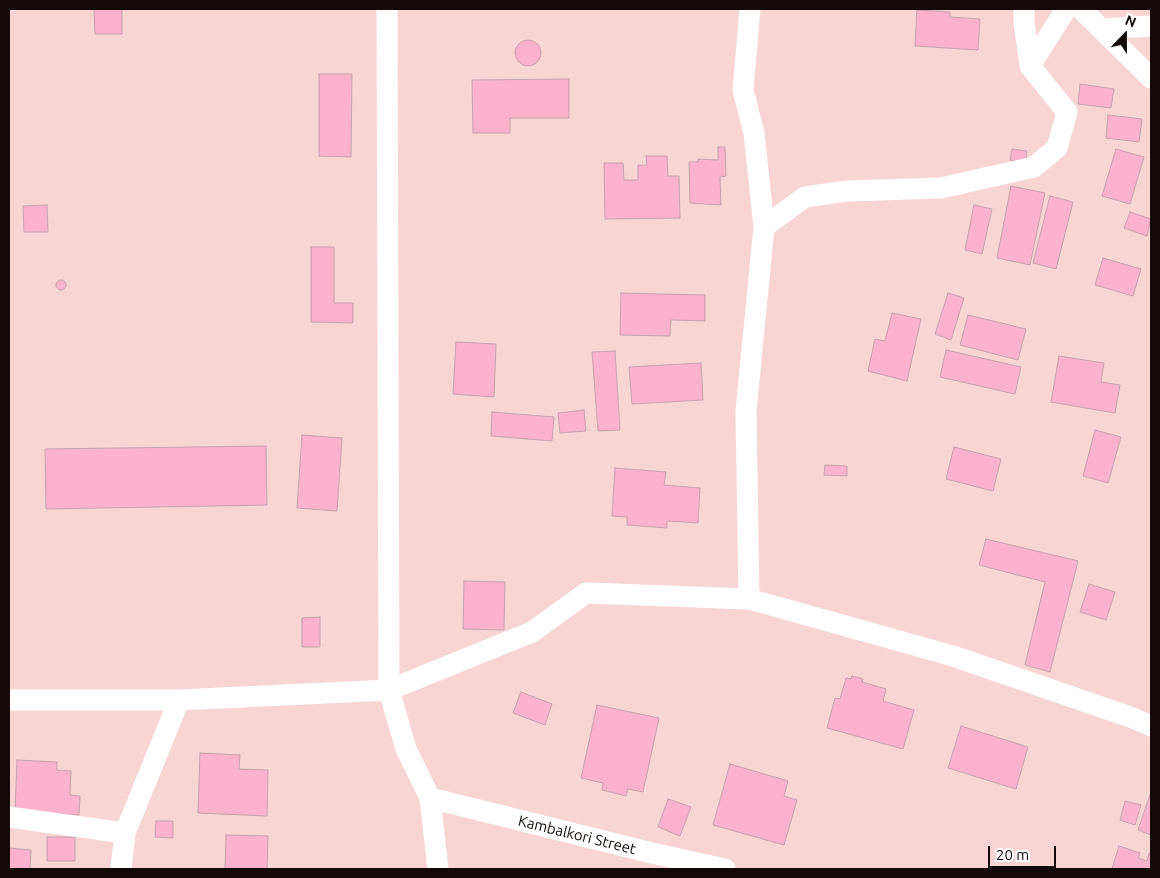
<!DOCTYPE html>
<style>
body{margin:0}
#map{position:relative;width:1160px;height:878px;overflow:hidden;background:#f8d5d4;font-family:Ubuntu,sans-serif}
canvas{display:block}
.frame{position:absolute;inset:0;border:10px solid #130909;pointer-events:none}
.north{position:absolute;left:1100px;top:10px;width:50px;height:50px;-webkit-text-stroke:4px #fff;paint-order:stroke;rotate:22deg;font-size:14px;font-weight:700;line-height:20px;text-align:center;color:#130909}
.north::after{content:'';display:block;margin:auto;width:18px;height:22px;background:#130909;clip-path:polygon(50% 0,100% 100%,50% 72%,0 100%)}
.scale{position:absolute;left:988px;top:846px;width:68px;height:22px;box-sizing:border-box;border:2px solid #130909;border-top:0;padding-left:6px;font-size:15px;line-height:18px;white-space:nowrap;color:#130909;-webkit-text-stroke:4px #fff;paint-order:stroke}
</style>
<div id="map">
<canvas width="1160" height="878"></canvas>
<div class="frame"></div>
<div class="north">N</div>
<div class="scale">20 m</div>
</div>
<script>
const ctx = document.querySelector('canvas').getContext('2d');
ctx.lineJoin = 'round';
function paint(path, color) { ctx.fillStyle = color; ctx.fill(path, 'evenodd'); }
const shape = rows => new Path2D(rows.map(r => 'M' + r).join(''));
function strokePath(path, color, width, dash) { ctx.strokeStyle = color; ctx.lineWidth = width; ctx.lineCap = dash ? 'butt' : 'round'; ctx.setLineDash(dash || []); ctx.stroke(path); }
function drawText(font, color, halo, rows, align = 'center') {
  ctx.font = font + ' Ubuntu,sans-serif'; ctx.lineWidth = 5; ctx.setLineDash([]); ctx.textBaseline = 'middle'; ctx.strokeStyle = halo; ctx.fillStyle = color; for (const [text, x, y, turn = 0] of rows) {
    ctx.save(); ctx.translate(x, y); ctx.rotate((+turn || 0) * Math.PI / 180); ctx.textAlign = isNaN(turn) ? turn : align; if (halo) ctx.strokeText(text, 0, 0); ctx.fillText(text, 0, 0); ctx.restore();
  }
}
const building = shape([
 [94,9,122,9,122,34,95,34,94,9],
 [917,10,950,12,950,17,980,19,978,50,915,46,917,10],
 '515 53a13 13 0 1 1 26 0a13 13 0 1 1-26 0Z',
 [319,74,352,74,351,157,319,156,319,74],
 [569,79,569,118,510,118,510,133,473,133,472,80,569,79],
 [1080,84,1114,89,1111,108,1078,104,1080,84],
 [1108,115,1142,119,1139,142,1106,138,1108,115],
 [718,147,725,147,726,176,720,177,721,205,690,203,689,162,698,162,698,159,718,160,718,147],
 [1012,149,1027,151,1025,163,1010,160,1012,149],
 [1116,149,1144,157,1130,204,1102,196,1116,149],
 [646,156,667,156,668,176,679,176,680,218,605,219,604,163,623,163,624,180,638,180,638,165,647,165,646,156],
 [1011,186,1045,193,1030,265,997,258,1011,186],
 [1050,196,1073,202,1056,269,1033,263,1050,196],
 [47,205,48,232,24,232,23,206,47,205],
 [974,205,992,209,982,254,965,250,974,205],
 [1130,212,1151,219,1147,236,1124,228,1130,212],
 [311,247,334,247,334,303,353,303,353,323,311,322,311,247],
 [1103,258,1141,269,1133,296,1095,285,1103,258],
 '56 285a5 5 0 1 1 10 0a5 5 0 1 1-10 0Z',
 [621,293,705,295,705,321,671,320,670,336,620,335,621,293],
 [948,293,964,298,951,340,935,334,948,293],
 [892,313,921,319,907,381,868,371,875,339,885,341,892,313],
 [968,315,1026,329,1018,360,960,345,968,315],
 [456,342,496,344,494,397,453,394,456,342],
 [946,350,1021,367,1015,394,940,377,946,350],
 [615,351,620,430,598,431,592,352,615,351],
 [1059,356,1104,363,1101,382,1120,385,1115,413,1051,402,1059,356],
 [701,363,703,400,632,404,629,367,701,363],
 [584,410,586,431,560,433,558,413,584,410],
 [492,412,554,417,552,441,491,436,492,412],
 [1095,430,1121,437,1108,483,1083,476,1095,430],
 [302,435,342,438,337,511,297,508,302,435],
 [266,446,267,505,46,509,45,449,266,446],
 [954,447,1001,459,993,491,946,479,954,447],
 [825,465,847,466,847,476,824,475,825,465],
 [615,468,666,472,664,485,700,488,698,523,667,521,667,528,627,525,627,517,612,516,615,468],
 [986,539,1078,561,1050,672,1025,665,1045,582,979,565,986,539],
 [464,581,505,582,504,630,463,629,464,581],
 [1089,584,1115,592,1106,620,1080,612,1089,584],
 [320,617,320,647,302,647,302,618,320,617],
 [852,676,863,679,862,682,886,689,883,701,914,710,903,749,827,728,835,698,840,699,846,678,851,679,852,676],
 [521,692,552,704,545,725,513,713,521,692],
 [597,705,659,718,643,792,628,789,626,796,602,790,603,783,581,778,597,705],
 [961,726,1028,747,1016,789,948,768,961,726],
 [200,753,240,755,239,769,268,770,267,816,198,813,200,753],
 [17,760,57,762,57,770,71,771,70,795,80,796,79,815,15,812,17,760],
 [730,764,788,781,784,796,797,800,784,845,713,825,730,764],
 [1151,792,1151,835,1138,830,1151,792],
 [668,799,691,807,680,836,658,827,668,799],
 [1125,801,1141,805,1135,825,1120,820,1125,801],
 [156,821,173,821,173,838,155,837,156,821],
 [226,835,268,836,267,869,225,869,226,835],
 [47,837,75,837,75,861,47,861,47,837],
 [1119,846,1140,853,1138,858,1147,861,1149,853,1151,854,1151,869,1112,869,1119,846],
 [9,848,31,850,30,869,9,869,9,848]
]);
paint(building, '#fcb1cc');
strokePath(building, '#c1a2ad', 1);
strokePath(shape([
 [387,9,389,690,406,749,430,798,438,869],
 [1081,9,1151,78],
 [1102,29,1151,26],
 [1030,66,1066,9],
 [764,227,805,197,847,191,941,188,1034,167,1057,148,1067,112,1030,66,1024,22,1024,9],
 [749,599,746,411,764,227,754,133,743,90,750,9],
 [9,700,179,700,389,690,532,632,586,593,749,599,953,656,1133,718,1151,726],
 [430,798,652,853,725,869],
 [9,817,125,833],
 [121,869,125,833,179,700]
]), '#fff', 21);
drawText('15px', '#130909', '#fff', [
 ["Kambalkori Street",577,835,14]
]);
</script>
